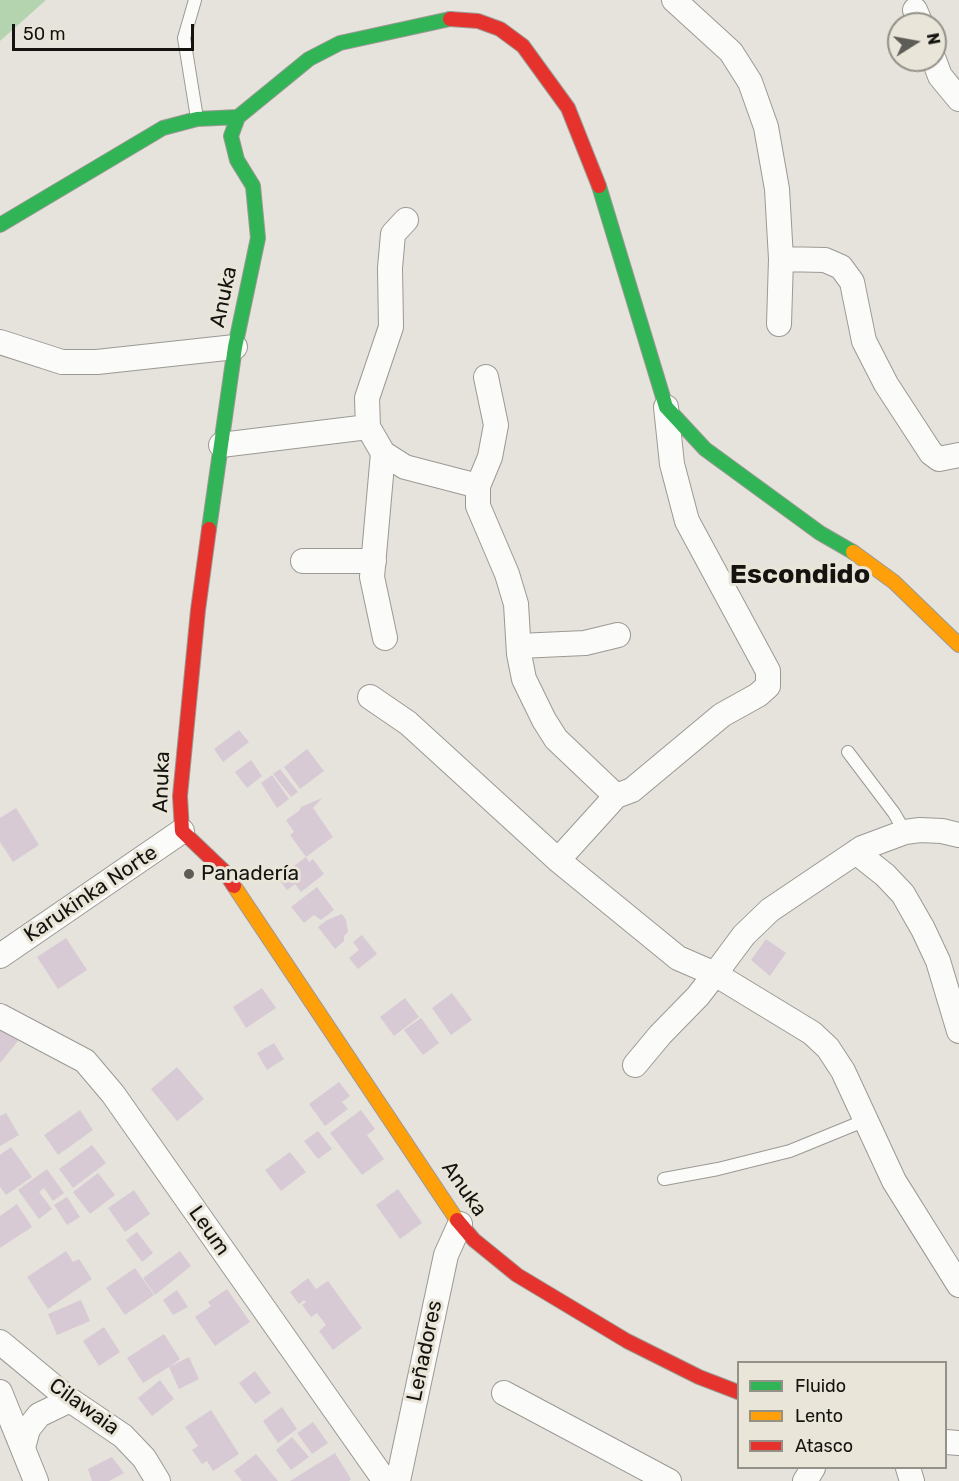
<!DOCTYPE html>
<meta charset="utf-8">
<style>
body{margin:0}
#map{position:relative;width:959px;height:1481px;overflow:hidden;background:#e6e3dc;font-family:Rubik,sans-serif}
canvas{display:block}
.legend{position:absolute;left:737px;top:1361px;width:210px;height:108px;box-sizing:border-box;background:#e9e5d9;border:2px solid #949188;margin:0;padding:8px 10px;list-style:none;font-size:18px;color:#14130f}
.legend li{display:flex;align-items:center;gap:12px;height:30px}
.legend b{width:30px;border:2px solid #949188}
.north{position:absolute;left:887px;top:12px;width:60px;height:60px;box-sizing:border-box;background:#e9e5d9;border:2px solid #949188;border-radius:50%;rotate:79deg;font-size:16px;font-weight:700;line-height:24px;text-align:center;color:#14130f}
.north::after{content:'';display:block;margin:auto;width:21px;height:27px;background:#5e5c57;clip-path:polygon(50% 0,100% 100%,50% 72%,0 100%)}
.scale{position:absolute;left:12px;top:24px;width:182px;height:27px;box-sizing:border-box;border:3px solid #14130f;border-top:0;padding-left:8px;font-size:18px;line-height:21px;white-space:nowrap;color:#14130f;-webkit-text-stroke:4px #e9e5d9;paint-order:stroke}
</style>
<div id="map">
<canvas width="959" height="1481"></canvas>
<ul class="legend">
<li><b style="height:8px;background:#30b455"></b>Fluido</li>
<li><b style="height:8px;background:#ff9f0a"></b>Lento</li>
<li><b style="height:8px;background:#e5322d"></b>Atasco</li>
</ul>
<div class="north">N</div>
<div class="scale">50 m</div>
</div>
<script>
const ctx = document.querySelector('canvas').getContext('2d');
ctx.lineJoin = 'round';
function paint(path, color) { ctx.fillStyle = color; ctx.fill(path, 'evenodd'); }
const shape = rows => new Path2D(rows.map(r => 'M' + r).join(''));
function strokePath(path, color, width, dash) { ctx.strokeStyle = color; ctx.lineWidth = width; ctx.lineCap = dash ? 'butt' : 'round'; ctx.setLineDash(dash || []); ctx.stroke(path); }
function drawText(font, color, halo, rows, align = 'center') {
  ctx.font = font + ' Rubik,sans-serif'; ctx.lineWidth = 6; ctx.setLineDash([]); ctx.textBaseline = 'middle'; ctx.strokeStyle = halo; ctx.fillStyle = color; for (const [text, x, y, turn = 0] of rows) {
    ctx.save(); ctx.translate(x, y); ctx.rotate((+turn || 0) * Math.PI / 180); ctx.textAlign = isNaN(turn) ? turn : align; if (halo) ctx.strokeText(text, 0, 0); ctx.fillText(text, 0, 0); ctx.restore();
  }
}
paint(shape([
 [0,0,46,0,0,41]
]), '#b3d4af');
paint(shape([
 [239,730,249,742,223,762,214,749],
 [307,749,324,771,300,789,284,767],
 [251,760,262,776,247,788,235,772],
 [280,769,298,792,291,797,273,774],
 [272,775,289,799,277,808,261,783],
 [322,798,313,808,333,837,306,857,290,835,294,832,286,820,299,811,301,807],
 [16,808,39,845,13,862,0,842,0,818],
 [306,857,309,862,313,859,324,874,301,892,295,884,287,890,278,878],
 [317,887,334,910,321,920,314,915,304,923,291,907],
 [342,914,346,920,348,932,344,936,344,941,335,949,318,927,327,920],
 [362,935,377,954,358,969,349,958,359,950,353,942],
 [66,938,87,970,58,989,37,957],
 [766,939,786,953,770,976,751,960],
 [262,988,276,1008,246,1028,233,1007],
 [452,993,472,1020,451,1035,432,1008],
 [405,998,419,1017,394,1036,380,1017],
 [421,1018,439,1043,423,1055,404,1030],
 [0,1020,21,1037,1,1062,0,1061],
 [274,1043,284,1059,267,1070,257,1053],
 [177,1067,204,1099,177,1121,151,1089],
 [339,1082,350,1096,342,1102,348,1109,325,1126,309,1104],
 [80,1110,93,1130,58,1155,44,1135],
 [361,1110,375,1129,367,1135,384,1159,362,1175,330,1133],
 [6,1113,19,1135,0,1146,0,1116],
 [318,1131,332,1149,318,1159,304,1141],
 [92,1145,106,1163,73,1188,59,1169],
 [11,1147,32,1177,6,1195,0,1187,0,1155],
 [290,1152,306,1172,281,1191,265,1170],
 [47,1169,64,1193,53,1201,44,1188,39,1192,52,1209,39,1219,18,1190],
 [98,1173,115,1195,90,1214,73,1192],
 [398,1189,422,1223,400,1239,376,1205],
 [134,1190,150,1214,125,1232,108,1208],
 [67,1197,80,1217,67,1225,54,1205],
 [17,1204,32,1227,0,1248,0,1216],
 [137,1232,153,1253,142,1262,126,1240],
 [66,1251,73,1262,79,1259,92,1279,48,1309,27,1277],
 [180,1251,191,1266,155,1295,143,1278],
 [135,1268,154,1295,125,1315,106,1288],
 [308,1278,316,1289,328,1281,362,1328,333,1350,319,1331,326,1325,317,1313,311,1317,302,1305,306,1302,304,1300,299,1304,290,1292],
 [227,1289,250,1322,215,1346,195,1317,211,1306,208,1302],
 [177,1290,188,1307,173,1315,163,1300],
 [81,1300,90,1321,57,1335,48,1314],
 [104,1327,120,1352,99,1366,83,1341],
 [164,1334,180,1359,169,1367,189,1357,199,1379,179,1389,169,1367,143,1383,127,1358],
 [255,1371,271,1393,255,1404,239,1383],
 [160,1380,174,1399,152,1416,138,1398],
 [282,1407,297,1429,278,1443,263,1421],
 [211,1410,239,1454,213,1471,207,1461,202,1464,192,1450,198,1446,185,1427],
 [313,1422,328,1443,312,1454,297,1433],
 [292,1437,309,1457,291,1470,276,1450],
 [335,1453,351,1479,349,1481,290,1481],
 [256,1454,278,1481,242,1481,234,1471],
 [112,1457,124,1473,109,1481,92,1481,88,1469]
]), '#d7cad4');
const lane = shape([
 [195,0,184,38,197,118],
 [848,752,894,813,905,832],
 [664,1179,718,1169,790,1151,866,1120]
]);
const street = shape([
 [674,0,731,52,750,82,766,127,777,189,781,259,779,324],
 [915,10,921,24],
 [934,60,940,76,959,99],
 [781,259,825,260,841,267,852,282,864,341,886,384,931,453,939,459,959,455],
 [0,342,62,362,97,362,235,347],
 [486,377,496,425,490,457,478,486,478,506,507,574,516,604,519,654,524,679,544,720,556,739,616,796,632,790,722,715,758,695,768,686,768,671,687,521,672,464,666,407],
 [221,445,368,427],
 [383,453,405,467,478,486],
 [303,561,374,561],
 [385,638,372,577,383,453,368,427,367,398,391,327,390,268,393,234,406,220],
 [519,646,585,643,618,635],
 [370,697,408,723,558,860,678,958,715,974,698,996,660,1035,635,1065],
 [959,835,942,831,920,830,905,832,862,848,770,910,744,935,715,974,812,1033,828,1048,843,1071,894,1181,959,1285],
 [856,852,885,875,903,894,923,929,938,961,959,1031],
 [558,860,616,796],
 [0,956,182,831],
 [0,1016,85,1061,113,1094,385,1481],
 [0,1342,70,1400,123,1436,144,1458,158,1481],
 [0,1392,36,1481],
 [504,1393,669,1481],
 [946,1442,959,1443],
 [23,1448,28,1429,39,1415,70,1400],
 [908,1468,912,1481],
 [398,1481,446,1255,460,1224],
 [805,1481,813,1468]
]);
const fast = shape([
 [599,186,666,407,705,449,820,533,853,552],
 [0,225,163,128,197,119,238,117,309,59,340,43,450,19],
 [209,529,235,347,258,238,253,186,237,160,231,136,238,117]
]);
const slow = shape([
 [853,552,894,582,959,645],
 [234,886,457,1220]
]);
const jam = shape([
 [450,19,478,21,500,29,523,46,568,108,599,186],
 [209,529,198,610,180,796,182,831,224,871,234,886],
 [457,1220,474,1240,517,1275,627,1341,699,1377,738,1392]
]);
strokePath(lane, '#9b9994', 14);
strokePath(street, '#9b9994', 26);
strokePath(fast, '#9b9994', 16);
strokePath(slow, '#9b9994', 16);
strokePath(jam, '#9b9994', 16);
strokePath(lane, '#fbfbfa', 12);
strokePath(street, '#fbfbfa', 24);
strokePath(fast, '#30b455', 14);
strokePath(slow, '#ff9f0a', 14);
strokePath(jam, '#e5322d', 14);
for (const [x, y, r, color] of [
 [189,874,6,"#5e5c57"]
]) { const dot = new Path2D(); dot.arc(x, y, r, 0, 2 * Math.PI); ctx.fillStyle = color; ctx.fill(dot); strokePath(dot, '#e9e5d9', 2); }
drawText('21px', '#14130f', '#e9e5d9', [
 ["Anuka",224,297,-78],
 ["Anuka",162,782,-88],
 ["Karukinka Norte",91,894,-34],
 ["Anuka",464,1189,55],
 ["Leum",209,1231,55],
 ["Leñadores",425,1351,-78],
 ["Cilawaia",84,1407,36]
]);
drawText('21px', '#14130f', '#e9e5d9', [
 ["Panadería",201,874]
], 'left');
drawText('bold 27px', '#14130f', '#e9e5d9', [
 ["Escondido",800,575]
]);
</script>
